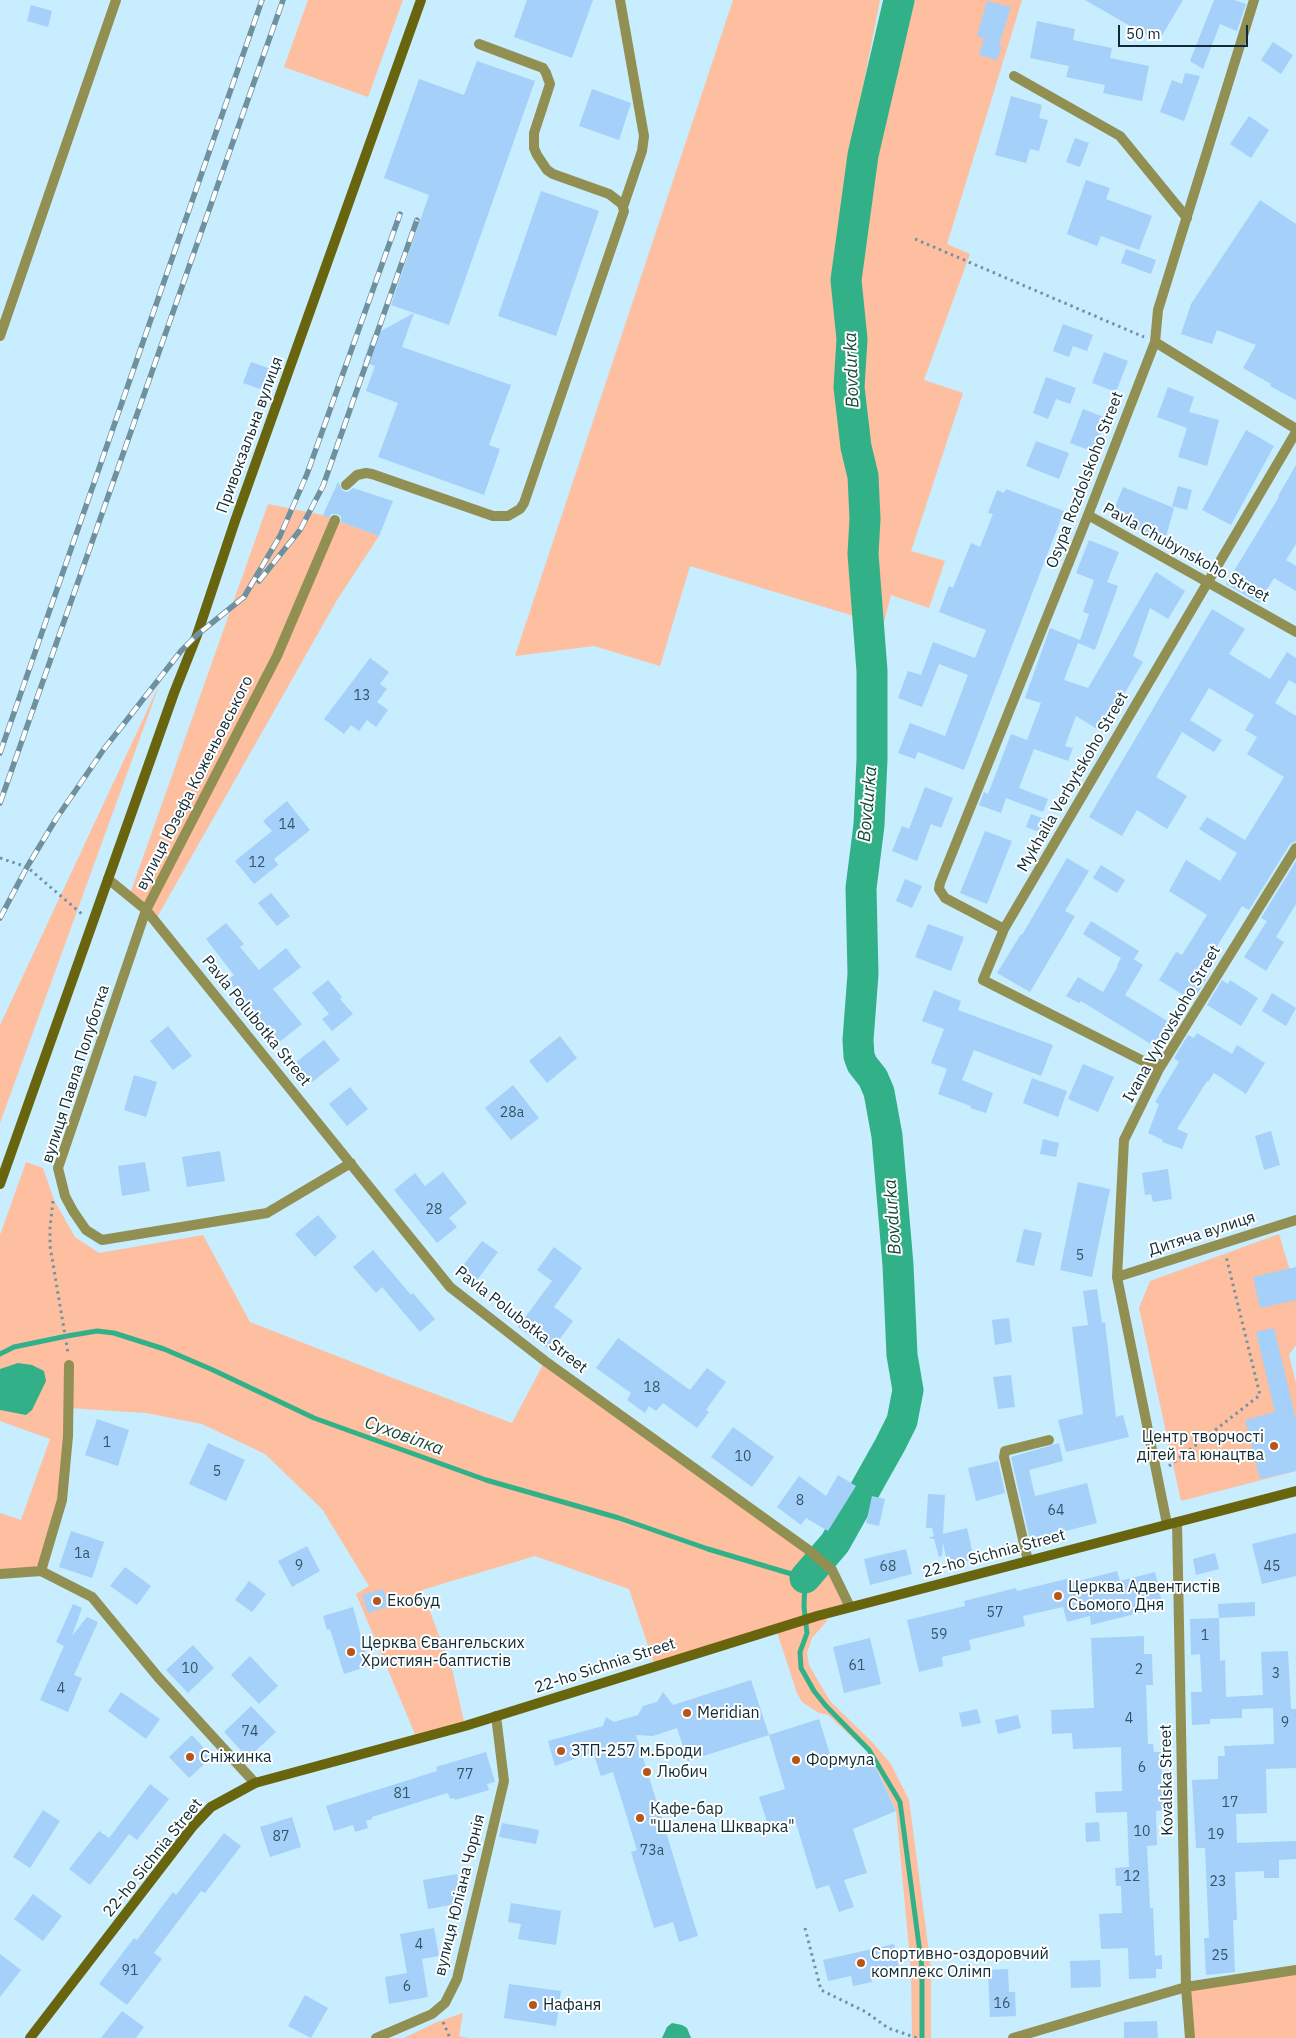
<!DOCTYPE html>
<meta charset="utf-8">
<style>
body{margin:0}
#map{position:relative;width:1296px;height:2038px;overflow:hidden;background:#c7edfe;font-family:"IBM Plex Sans",sans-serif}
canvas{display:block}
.scale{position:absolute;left:1118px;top:25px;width:130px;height:22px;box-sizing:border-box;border:2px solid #102b35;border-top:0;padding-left:6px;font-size:15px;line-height:18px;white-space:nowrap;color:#102b35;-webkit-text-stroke:4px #fff;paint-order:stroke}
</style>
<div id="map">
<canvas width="1296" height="2038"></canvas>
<div class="scale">50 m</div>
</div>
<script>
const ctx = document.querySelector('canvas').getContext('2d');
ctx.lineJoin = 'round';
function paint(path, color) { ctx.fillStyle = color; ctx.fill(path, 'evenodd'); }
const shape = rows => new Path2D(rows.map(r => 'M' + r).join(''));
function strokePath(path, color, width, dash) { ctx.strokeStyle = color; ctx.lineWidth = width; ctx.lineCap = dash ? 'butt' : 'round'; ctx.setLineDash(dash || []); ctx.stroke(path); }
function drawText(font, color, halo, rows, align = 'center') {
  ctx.font = font + ' "IBM Plex Sans",sans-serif'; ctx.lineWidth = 4; ctx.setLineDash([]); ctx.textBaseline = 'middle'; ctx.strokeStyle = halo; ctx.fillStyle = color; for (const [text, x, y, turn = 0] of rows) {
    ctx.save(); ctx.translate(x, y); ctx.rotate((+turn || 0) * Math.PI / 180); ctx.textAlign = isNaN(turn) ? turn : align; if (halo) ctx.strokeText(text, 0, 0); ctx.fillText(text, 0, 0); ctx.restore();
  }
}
paint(shape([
 [308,0,403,0,368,97,284,67],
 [733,0,880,0,844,184,833,263,832,282,839,340,840,359,837,386,839,409,855,502,854,555,857,617,690,566,660,666,594,646,515,656],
 [886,0,1022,0,947,244,970,254,924,380,963,393,911,551,945,561,929,608,891,595,878,646,881,669,882,761,868,887,870,972,864,1039,865,1052,877,1072,885,1090,896,1153,900,1234,903,1263,906,1341,914,1387,912,1404,907,1424,839,1547,829,1562,820,1554,831,1539,886,1442,896,1420,901,1403,903,1390,895,1338,888,1186,883,1136,874,1095,854,1058,852,1040,859,953,855,887,863,823,867,760,866,697,856,555,857,502,855,477,842,408,844,360,842,323,837,281,837,262,847,185],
 [268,504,323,515,379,536,337,600,155,921,129,897],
 [160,683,0,1123,0,1025],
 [26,1162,43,1168,54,1200,75,1237,99,1253,203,1235,250,1322,398,1380,512,1423,545,1361,832,1570,850,1607,825,1614,827,1621,812,1638,807,1653,809,1665,830,1701,874,1744,891,1764,909,1800,931,1967,931,2038,912,2038,911,1970,896,1810,870,1754,828,1715,819,1713,802,1702,797,1693,776,1629,655,1666,629,1589,535,1556,422,1590,453,1673,465,1726,417,1739,356,1594,369,1586,322,1509,265,1454,202,1424,146,1413,68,1408,62,1500,42,1567,0,1570,0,1513,21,1520,50,1439,0,1421,0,1235],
 [1279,1234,1296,1291,1296,1345,1289,1355,1296,1383,1296,1471,1181,1501,1139,1308,1150,1281],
 [1296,1973,1296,2038,1194,2038,1191,1989],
 [463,2013,459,2036,468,2038,404,2038,437,2022]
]), '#fdbfa0');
paint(shape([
 [18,1363,32,1365,44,1371,46,1381,32,1410,26,1415,0,1410,0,1369],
 [672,2023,682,2025,687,2028,691,2038,662,2038,667,2027]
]), '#32b189');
strokePath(shape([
 [0,1354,14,1347,67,1336,97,1331,114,1333,164,1349,213,1370,314,1418,486,1480,619,1518,708,1549,805,1578,804,1607,807,1633,800,1652,801,1668,814,1691,826,1706,869,1750,900,1802,922,1968,922,2038]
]), '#32b189', 5);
strokePath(shape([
 [805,1578,835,1543,890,1445,902,1421,908,1390,902,1355,898,1265,887,1136,879,1092,873,1078,862,1064,859,1056,858,1040,863,974,861,888,869,825,872,759,872,671,863,554,865,519,863,476,856,447,849,387,852,339,846,280,863,155,899,0]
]), '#32b189', 31);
paint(shape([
 [527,0,593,0,572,58,514,37],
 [1085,0,1183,0,1158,42],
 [1214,0,1234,0,1246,4,1237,31,1220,24,1203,69,1190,61],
 [987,1,1011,7,999,45,1002,46,997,60,979,55,984,38,977,36],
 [31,5,52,11,48,27,27,21],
 [1037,21,1075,29,1073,40,1112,48,1110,58,1149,66,1142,101,1103,93,1105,85,1066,77,1069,66,1030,58],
 [1273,42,1293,55,1281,74,1261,60],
 [477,61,535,81,449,325,391,305,429,195,384,178,419,79,464,95],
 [1185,73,1200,76,1184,121,1160,112,1172,80,1182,84],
 [592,89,631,103,619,140,579,126],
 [1011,96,1042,105,1039,118,1048,120,1039,151,1030,149,1026,163,995,155],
 [1249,116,1269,130,1251,158,1230,144],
 [1075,138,1089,143,1080,167,1066,162],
 [1086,180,1110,188,1106,199,1152,216,1139,250,1101,236,1097,246,1067,234],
 [541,191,599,211,556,336,498,316],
 [1260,200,1296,224,1296,400,1270,386,1271,384,1243,368,1256,345,1217,330,1212,344,1181,334,1191,304],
 [1126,249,1156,260,1151,274,1121,263],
 [414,313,402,347,511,385,489,445,500,449,484,495,378,457,398,403,366,391,375,366,363,362,372,336],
 [1063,324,1093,335,1087,351,1073,346,1069,357,1053,351],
 [1104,352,1128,361,1116,392,1092,383],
 [251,362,271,369,263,390,243,383],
 [1046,377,1076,388,1070,404,1056,399,1048,419,1033,413],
 [1168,387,1194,397,1189,412,1219,420,1207,466,1178,457,1187,428,1157,417],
 [1083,409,1106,418,1094,452,1070,443],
 [1246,430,1274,446,1231,525,1202,510],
 [1036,441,1069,453,1059,479,1026,466],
 [1296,465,1296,544,1286,560,1296,566,1296,591,1274,578,1259,603,1226,584,1279,497,1278,496],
 [338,482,343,491,348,492,353,488,393,501,379,536,341,522,341,516,337,514,331,514,329,518,323,515],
 [1178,486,1192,490,1187,510,1172,506],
 [1123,487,1174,508,1165,540,1110,519],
 [1006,489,1064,511,964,770,918,752,915,759,898,753,910,723,945,736,968,675,939,664,922,707,898,698,908,671,921,675,933,642,975,658,986,630,939,612,949,586,953,588,971,543,980,547,993,514,988,513,997,490,1004,493],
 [1089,540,1119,552,1107,582,1118,586,1095,650,1078,643,1064,680,1088,688,1156,572,1185,591,1168,619,1150,608,1133,656,1143,662,1102,732,1076,716,1065,746,1073,748,1068,761,1034,749,1019,788,1048,799,1043,812,1006,798,1001,813,979,805,984,792,988,794,1011,734,1027,740,1041,703,1025,698,1050,628,1080,640,1089,614,1083,612,1094,580,1076,573],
 [1212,609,1245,629,1229,654,1270,679,1287,652,1296,658,1296,684,1289,680,1275,703,1296,716,1296,841,1290,844,1249,910,1242,906,1203,969,1210,973,1195,997,1194,996,1191,1000,1159,980,1176,952,1182,955,1207,915,1169,891,1186,860,1220,881,1237,853,1199,829,1207,817,1245,840,1284,777,1247,754,1257,737,1245,730,1254,715,1209,688,1190,720,1222,740,1214,752,1182,732,1156,777,1187,796,1167,829,1137,810,1122,836,1089,817],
 [370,658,389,672,380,684,387,689,377,702,388,710,376,727,367,720,359,731,351,725,344,734,324,719],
 [925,787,953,798,941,828,931,824,917,861,892,851,902,826,909,829],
 [287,801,310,830,274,859,278,865,254,884,235,861,272,831,263,821],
 [1031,814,1053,822,1048,835,1026,827],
 [985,831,1012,841,987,904,960,893],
 [1067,858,1089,871,1065,911,1075,916,1030,992,997,973,1021,934,1022,935],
 [1296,861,1296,904,1276,937,1284,942,1266,971,1244,957,1267,921,1261,918],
 [1101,865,1125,880,1117,893,1093,878],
 [905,879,922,886,912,908,896,901],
 [271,893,290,916,277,926,258,903],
 [1091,921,1139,951,1134,959,1143,965,1125,995,1177,1027,1162,1051,1081,1001,1079,1003,1066,996,1078,977,1103,992,1118,966,1117,965,1121,958,1083,934],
 [226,923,244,944,240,947,259,970,286,948,301,967,273,989,302,1024,277,1044,258,1020,260,1019,228,980,234,975,206,939],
 [928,924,964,937,951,971,915,957],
 [328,980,342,997,340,999,353,1014,332,1031,322,1019,329,1014,312,993],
 [1222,980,1228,984,1230,980,1258,998,1241,1026,1207,1005],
 [934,990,961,1001,958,1010,1053,1045,1041,1076,974,1050,962,1080,993,1093,986,1113,970,1108,971,1106,938,1094,947,1069,931,1063,944,1029,922,1021],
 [1272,993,1296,1008,1286,1026,1262,1011],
 [168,1026,192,1056,173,1070,150,1041],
 [1197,1033,1232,1054,1237,1045,1265,1063,1246,1094,1214,1073,1208,1082,1207,1081,1177,1129,1188,1134,1182,1149,1162,1142,1163,1140,1148,1133,1159,1104,1155,1102,1179,1062,1174,1058,1188,1035,1194,1038],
 [560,1036,577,1058,547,1083,529,1061],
 [324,1040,340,1060,311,1083,295,1063],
 [1083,1064,1114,1077,1098,1112,1068,1099],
 [134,1075,157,1082,146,1117,124,1110],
 [1032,1078,1067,1091,1058,1117,1023,1103],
 [513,1085,539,1118,511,1140,485,1108],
 [350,1087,368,1109,347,1126,329,1104],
 [1271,1131,1280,1165,1264,1170,1255,1136],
 [1043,1139,1059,1143,1056,1157,1040,1154],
 [220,1151,225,1181,187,1187,182,1157],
 [145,1162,150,1191,122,1196,118,1166],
 [1168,1169,1172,1199,1153,1202,1151,1194,1145,1195,1142,1173],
 [443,1172,467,1203,449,1218,457,1227,437,1243,394,1190,415,1173,425,1186],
 [1078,1182,1110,1189,1092,1277,1060,1270],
 [318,1215,337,1237,315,1257,295,1234],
 [1024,1229,1042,1233,1034,1266,1016,1262],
 [482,1241,498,1252,477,1280,461,1268],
 [554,1247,582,1268,554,1307,573,1321,551,1351,518,1327,552,1281,537,1270],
 [373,1250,411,1295,413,1293,435,1319,420,1332,382,1287,376,1293,353,1267],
 [1296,1267,1296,1300,1260,1308,1253,1277],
 [1097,1289,1102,1323,1105,1322,1116,1417,1123,1415,1129,1437,1066,1452,1058,1420,1083,1414,1072,1327,1088,1325,1083,1291],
 [1009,1318,1012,1342,995,1345,992,1320],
 [1274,1328,1296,1420,1296,1471,1260,1479,1245,1420,1275,1412,1256,1332],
 [618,1338,690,1390,707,1368,726,1382,706,1410,709,1412,697,1428,663,1403,656,1411,649,1406,645,1413,627,1400,631,1393,596,1368],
 [1011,1375,1015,1407,998,1409,993,1377],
 [97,1419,129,1430,118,1466,85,1455],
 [733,1427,774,1457,752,1487,711,1457],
 [208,1443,245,1460,226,1501,189,1484],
 [1059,1443,1063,1461,1029,1470,1035,1496,1087,1483,1097,1523,1030,1540,1011,1457],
 [998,1461,1005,1493,976,1501,968,1468],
 [838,1475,856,1486,828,1531,806,1518,801,1525,777,1507,799,1476,826,1496],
 [928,1494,945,1495,943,1534,967,1528,974,1559,948,1566,943,1543,942,1556,939,1557,934,1539,928,1538,934,1536,932,1528,926,1528],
 [872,1496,885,1499,879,1526,866,1523],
 [71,1531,104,1542,92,1578,59,1567],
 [1296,1533,1296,1576,1262,1584,1252,1544],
 [307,1546,320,1571,292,1587,278,1561],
 [906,1549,912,1574,870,1585,864,1559],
 [1215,1553,1219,1569,1196,1575,1193,1559],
 [125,1567,151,1586,137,1605,110,1586],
 [1117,1571,1120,1581,1155,1572,1163,1607,1091,1625,1090,1616,1067,1622,1063,1607,1023,1616,1025,1626,969,1640,971,1650,942,1657,943,1666,919,1672,907,1620,965,1606,964,1601,1016,1588,1017,1591,1070,1578,1071,1583],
 [249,1581,266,1594,252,1612,235,1600],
 [383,1589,389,1606,368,1613,362,1595],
 [1255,1602,1255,1616,1219,1618,1218,1604],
 [73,1604,82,1608,72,1636,87,1617,98,1622,74,1675,82,1678,68,1712,40,1700,64,1646,56,1642],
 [353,1607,369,1666,344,1674,330,1629,327,1630,323,1616],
 [1219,1618,1220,1661,1225,1660,1226,1697,1263,1695,1261,1652,1288,1651,1291,1709,1296,1709,1296,1768,1266,1769,1267,1813,1236,1814,1237,1843,1296,1841,1296,1859,1279,1860,1279,1878,1264,1878,1264,1871,1235,1872,1237,1920,1233,1920,1235,1972,1206,1975,1204,1938,1209,1938,1205,1848,1196,1848,1192,1780,1218,1779,1218,1756,1225,1756,1224,1746,1274,1744,1273,1708,1242,1709,1242,1718,1210,1719,1210,1724,1192,1725,1191,1692,1202,1692,1200,1654,1191,1655,1190,1619],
 [1144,1636,1144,1654,1152,1654,1153,1685,1146,1685,1148,1744,1153,1744,1154,1752,1161,1752,1163,1791,1164,1810,1156,1811,1157,1845,1147,1846,1150,1908,1153,1908,1155,1956,1162,1955,1162,1969,1156,1969,1156,1978,1129,1979,1128,1948,1101,1949,1099,1914,1122,1913,1121,1886,1116,1886,1115,1868,1129,1867,1127,1812,1096,1813,1095,1792,1122,1791,1121,1747,1073,1749,1072,1733,1052,1734,1051,1710,1094,1708,1091,1638],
 [870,1638,881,1684,844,1693,833,1647],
 [193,1645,214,1668,188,1693,166,1670],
 [250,1656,278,1686,259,1704,231,1675],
 [751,1680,769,1735,688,1761,677,1728,653,1736,636,1735,698,1936,679,1942,673,1922,654,1928,631,1852,637,1850,613,1772,601,1776,593,1752,555,1766,548,1741,603,1726,606,1717,614,1722,638,1715,643,1706,657,1702,663,1692,673,1705],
 [121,1692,160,1719,146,1739,108,1711],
 [251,1706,276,1732,248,1758,224,1732],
 [977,1709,981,1723,962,1727,959,1713],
 [1018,1715,1021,1728,998,1734,995,1720],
 [819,1719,834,1767,870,1755,896,1811,853,1829,867,1873,844,1880,854,1907,839,1912,829,1885,816,1889,796,1823,770,1831,759,1797,785,1789,769,1735],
 [192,1735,212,1757,189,1778,169,1757],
 [486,1752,495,1782,487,1784,489,1790,455,1800,454,1798,450,1799,448,1793,444,1794,372,1817,372,1819,366,1821,368,1828,355,1832,353,1825,334,1831,326,1806,437,1771,436,1767],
 [150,1784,169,1799,137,1840,129,1834,90,1885,69,1869,99,1831,109,1838],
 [43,1810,60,1821,30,1868,13,1857],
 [292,1817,301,1847,270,1857,260,1827],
 [1099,1822,1100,1841,1086,1842,1085,1823],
 [502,1823,539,1830,536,1844,499,1837],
 [224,1833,241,1846,205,1893,201,1891,154,1953,162,1959,127,2005,99,1984,134,1938,137,1940,173,1892,176,1895],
 [457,1874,462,1903,428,1909,423,1880],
 [33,1894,62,1916,43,1941,14,1919],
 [511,1903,561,1911,556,1945,518,1939,521,1924,508,1922],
 [434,1928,439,1956,422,1959,428,1997,389,2004,385,1977,407,1973,400,1934],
 [894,1944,899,1966,870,1973,872,1982,853,1986,851,1976,828,1981,823,1960],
 [0,1954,21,1970,0,1997],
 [1100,1960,1101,1987,1071,1988,1070,1961],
 [1008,1969,1009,1992,1015,1992,1016,2016,990,2017,988,1970],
 [509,1984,561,1991,556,2026,504,2018],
 [305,1995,328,2008,311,2038,288,2026],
 [122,2011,144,2027,136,2038,101,2038],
 [1157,2021,1158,2038,1124,2038,1124,2022]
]), '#a4d0fa');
strokePath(shape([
 [915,239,1144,337],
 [0,858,27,867,83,915],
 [53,1201,50,1228,50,1246,68,1353],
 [1169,1466,1260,1395,1226,1256],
 [805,1928,821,1990,866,2012,888,2028,917,2038],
 [443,2022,450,2038]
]), '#7393a1', 3, [2.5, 4]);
strokePath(shape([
 [620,0,644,136,642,151,623,207],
 [1014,76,1120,136,1187,218],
 [0,336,116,0],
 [346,485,357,475,366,473,372,474,493,516,508,516,520,509,524,503,624,211,622,204,609,194,553,174,547,170,537,155,534,148,534,133,550,84,546,73,543,68,479,44],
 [1013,2038,1186,1987]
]), '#919052', 10);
strokePath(shape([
 [1155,342,1296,429],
 [1088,515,1296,632],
 [335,520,277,656,146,910,58,1168,65,1196,73,1211,86,1230,102,1240,267,1213,351,1163],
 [108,879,146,910,450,1287,545,1361,810,1551,832,1570,850,1607],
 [1004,929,945,898,939,889,940,883,1088,515,1155,342,1158,310,1254,0],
 [1159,1069,983,980,1004,929,1296,432],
 [1117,1277,1296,1220],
 [1177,1522,1186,1987,1190,2038],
 [1167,1524,1117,1277,1124,1140,1159,1069,1296,848],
 [1028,1561,1004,1457,1005,1451,1049,1440],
 [41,1571,62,1500,68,1436,69,1365],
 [0,1574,41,1571,92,1597,158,1677,255,1783],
 [1186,1987,1296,1970],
 [376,2038,432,2014,445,2003,457,1979,504,1781,496,1716]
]), '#919052', 10);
strokePath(shape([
 [0,1184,174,693,197,635,235,521,421,0],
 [30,2038,193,1826,211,1807,255,1783,465,1726,817,1616,1296,1491]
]), '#68650e', 10);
const rail = shape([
 [259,581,300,530,323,486,417,220],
 [0,753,262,0],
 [0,803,283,0],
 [0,918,27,867,56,819,104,749,181,651,197,635,244,597,280,536,307,474,400,214]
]);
strokePath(rail, '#6f909d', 5.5);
strokePath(rail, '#fff', 4, [11]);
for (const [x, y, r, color] of [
 [1274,1446,5,"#b75519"],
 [1058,1596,5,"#b75519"],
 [377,1601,5,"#b75519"],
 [351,1652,5,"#b75519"],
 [687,1713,5,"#b75519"],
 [561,1751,5,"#b75519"],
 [190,1757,5,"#b75519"],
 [796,1760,5,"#b75519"],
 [647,1772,5,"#b75519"],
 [640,1818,5,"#b75519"],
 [861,1963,5,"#b75519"],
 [533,2005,5,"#b75519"]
]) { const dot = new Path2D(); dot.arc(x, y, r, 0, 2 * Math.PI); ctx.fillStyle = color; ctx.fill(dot); strokePath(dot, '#fff', 2); }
drawText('14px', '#355466', null, [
 ["13",362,696],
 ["14",287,825],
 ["12",257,863],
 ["28а",512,1113],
 ["28",434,1210],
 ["5",1080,1256],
 ["18",652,1388],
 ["1",107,1443],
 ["10",743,1457],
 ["5",217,1472],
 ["8",800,1501],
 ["64",1056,1511],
 ["1а",82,1554],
 ["9",299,1566],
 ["68",888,1567],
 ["45",1272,1567],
 ["57",995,1613],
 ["59",939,1635],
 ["1",1205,1636],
 ["61",857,1666],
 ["10",190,1669],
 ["2",1139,1670],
 ["3",1276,1674],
 ["4",61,1689],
 ["4",1129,1719],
 ["9",1285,1723],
 ["74",250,1732],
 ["6",1142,1768],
 ["77",465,1775],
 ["81",402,1794],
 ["17",1230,1803],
 ["10",1142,1832],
 ["19",1216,1835],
 ["87",281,1837],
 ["73а",652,1851],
 ["12",1132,1877],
 ["23",1218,1882],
 ["4",419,1945],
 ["25",1220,1956],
 ["91",130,1971],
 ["6",407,1987],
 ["16",1002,2004]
]);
drawText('16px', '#102b35', '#fff', [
 ["Привокзальна вулиця",250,435,-70],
 ["Osypa Rozdolskoho Street",1085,480,-69],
 ["Pavla Chubynskoho Street",1186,553,29],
 ["Mykhaila Verbytskoho Street",1073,782,-60],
 ["вулиця Юзефа Коженьовського",195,783,-63],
 ["Pavla Polubotka Street",256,1021,51],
 ["Ivana Vyhovskoho Street",1172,1024,-60],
 ["вулиця Павла Полуботка",76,1074,-72],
 ["Дитяча вулиця",1202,1234,-18],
 ["Pavla Polubotka Street",521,1320,38],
 ["22-ho Sichnia Street",994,1554,-15],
 ["22-ho Sichnia Street",605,1666,-18],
 ["Kovalska Street",1167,1780,-91],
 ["22-ho Sichnia Street",153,1858,-51],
 ["вулиця Юліана Чорнія",460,1895,-76]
]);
drawText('16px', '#102b35', '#fff', [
 ["Центр творчості",1264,1437,"right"],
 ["дітей та юнацтва",1264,1455,"right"],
 ["Церква Адвентистів",1068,1587],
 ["Сьомого Дня",1068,1605],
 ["Екобуд",387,1601],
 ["Церква Євангельских",361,1643],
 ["Християн-баптистів",361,1661],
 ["Meridian",697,1713],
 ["ЗТП-257 м.Броди",571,1751],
 ["Сніжинка",200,1757],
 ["Формула",806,1760],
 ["Любич",657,1772],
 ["Кафе-бар",650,1809],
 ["\"Шалена Шкварка\"",650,1827],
 ["Спортивно-оздоровчий",871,1954],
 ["комплекс Олімп",871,1972],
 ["Нафаня",543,2005]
], 'left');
drawText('italic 18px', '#164937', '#fff', [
 ["Bovdurka",852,370,-92],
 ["Bovdurka",868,804,-85],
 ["Bovdurka",893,1217,-94],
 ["Суховілка",404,1436,20]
]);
</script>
